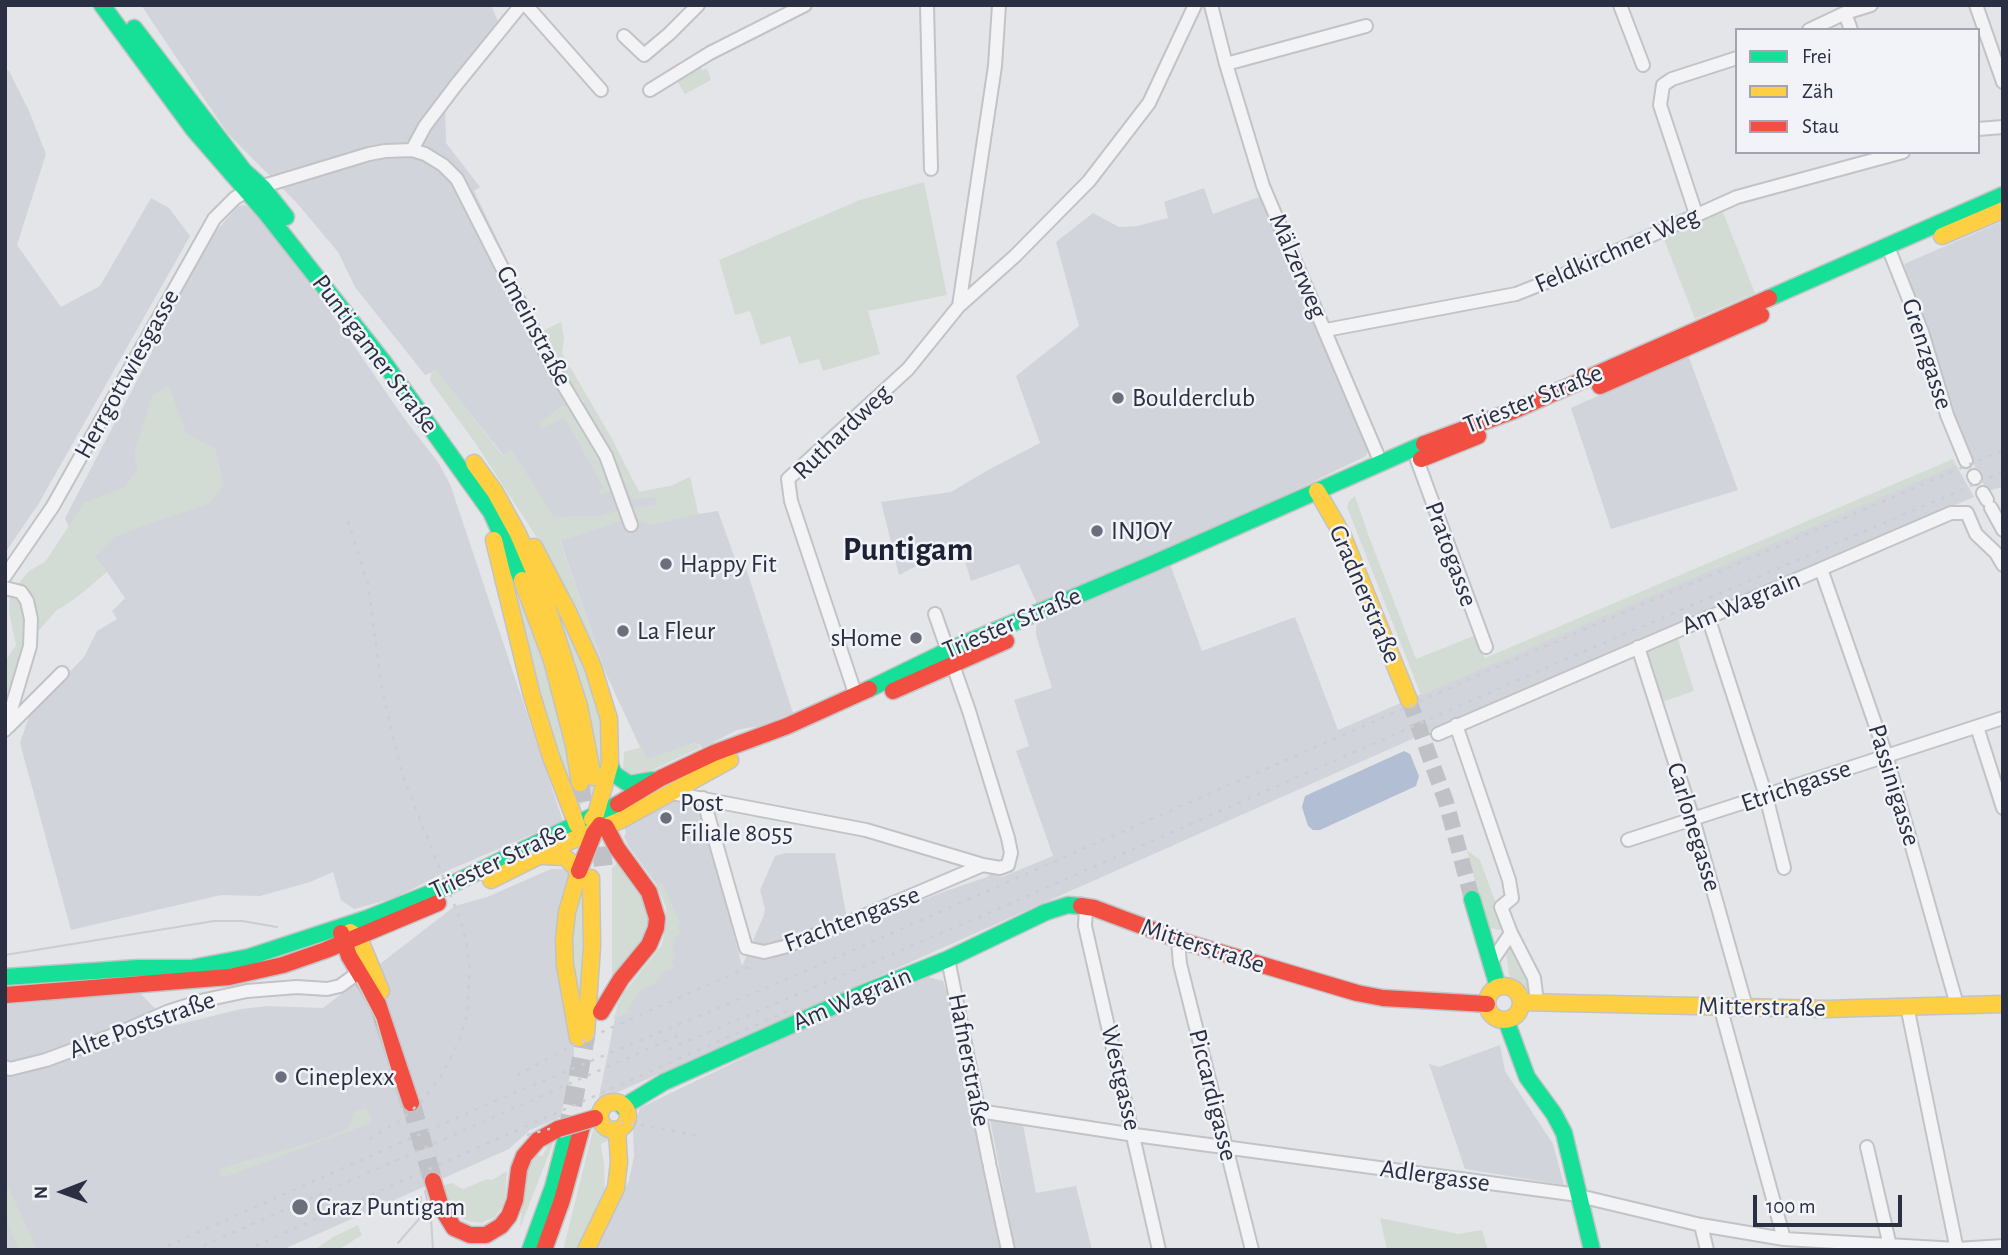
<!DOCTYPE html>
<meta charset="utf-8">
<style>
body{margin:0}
#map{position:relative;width:2008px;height:1255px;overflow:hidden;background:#e4e5e8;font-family:"Alegreya Sans",sans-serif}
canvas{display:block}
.frame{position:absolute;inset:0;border:7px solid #2a3042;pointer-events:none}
.legend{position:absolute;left:1735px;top:28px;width:245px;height:126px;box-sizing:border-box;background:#f2f3f8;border:2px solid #a2a5af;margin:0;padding:9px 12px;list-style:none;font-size:21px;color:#2a3042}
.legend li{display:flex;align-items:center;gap:14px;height:35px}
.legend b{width:35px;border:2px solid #a2a5af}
.north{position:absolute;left:28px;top:1157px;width:70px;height:70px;-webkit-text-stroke:5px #f2f3f8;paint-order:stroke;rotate:269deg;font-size:19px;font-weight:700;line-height:28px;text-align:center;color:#2a3042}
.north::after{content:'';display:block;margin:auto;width:24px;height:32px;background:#2a3042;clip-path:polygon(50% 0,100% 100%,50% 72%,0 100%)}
.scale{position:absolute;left:1753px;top:1195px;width:149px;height:32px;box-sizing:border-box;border:4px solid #2a3042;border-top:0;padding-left:9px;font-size:21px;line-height:24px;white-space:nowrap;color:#2a3042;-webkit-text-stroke:5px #f2f3f8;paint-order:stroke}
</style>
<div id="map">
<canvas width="2008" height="1255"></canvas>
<div class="frame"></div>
<ul class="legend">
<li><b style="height:9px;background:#16e098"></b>Frei</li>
<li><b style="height:9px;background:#ffcf43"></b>Zäh</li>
<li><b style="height:9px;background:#f24e42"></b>Stau</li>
</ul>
<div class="north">N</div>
<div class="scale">100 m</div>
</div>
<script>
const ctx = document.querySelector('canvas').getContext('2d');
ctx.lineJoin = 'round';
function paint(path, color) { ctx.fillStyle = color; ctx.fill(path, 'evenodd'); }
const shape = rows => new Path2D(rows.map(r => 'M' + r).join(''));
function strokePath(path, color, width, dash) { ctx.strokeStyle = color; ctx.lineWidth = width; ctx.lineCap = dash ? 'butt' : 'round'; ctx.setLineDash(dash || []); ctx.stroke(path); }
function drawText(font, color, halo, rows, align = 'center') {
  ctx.font = font + ' "Alegreya Sans",sans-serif'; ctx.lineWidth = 5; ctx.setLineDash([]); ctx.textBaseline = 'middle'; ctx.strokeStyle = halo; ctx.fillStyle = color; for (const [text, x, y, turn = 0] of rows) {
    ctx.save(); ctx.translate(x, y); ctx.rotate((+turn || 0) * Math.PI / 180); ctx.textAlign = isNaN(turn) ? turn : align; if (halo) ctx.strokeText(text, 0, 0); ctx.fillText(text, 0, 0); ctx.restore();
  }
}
paint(shape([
 [141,5,491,5,498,22,497,35,445,101,446,143,480,187,474,191,532,311,522,315,569,405,590,401,639,492,671,486,690,477,698,514,718,511,737,564,744,562,793,713,759,726,737,730,702,748,700,745,695,743,646,760,607,676,560,540,510,450,504,456,436,371,425,375,355,287,338,252,296,202,228,134],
 [5,70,9,71,29,111,46,154,17,245,61,307,100,286,151,198,169,208,190,236,39,503,5,553],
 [1204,188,1213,214,1264,195,1369,450,1366,456,1166,553,1202,651,1295,617,1338,730,1951,466,1956,465,1974,497,1437,728,598,1101,618,1004,662,945,667,922,666,907,657,885,629,847,624,837,626,833,623,823,694,783,742,966,764,915,765,909,760,890,775,856,785,853,835,853,849,930,940,893,987,877,990,874,1002,877,1053,856,1016,751,1029,746,1014,700,1052,688,1036,635,1037,604,1019,564,971,581,961,548,926,561,899,575,881,502,951,492,988,470,1040,443,1016,376,1079,326,1056,242,1093,213,1119,227,1137,226,1168,218,1164,202],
 [246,205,258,216,276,238,325,304,406,421,438,462,450,484,563,821,447,871,395,898,354,909,341,900,333,872,310,882,260,896,221,895,71,930,20,743,31,711,84,657,97,631,117,619,112,611,125,598,107,572,68,525,65,518,152,352,148,341,156,333,211,237,238,206],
 [2003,221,2003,487,1987,491,1964,445,1952,412,1904,264],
 [1688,355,1738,490,1611,529,1571,408],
 [551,869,571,869,574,1057,561,1117,530,1130,509,1149,282,1250,5,1250,5,1005,89,996,141,994,172,1026,241,1009,268,1006,323,1008,455,906,487,897],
 [928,977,943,981,954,1014,1002,1250,596,1250,629,1180,634,1156,633,1130,640,1108,805,1028],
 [1500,1045,1505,1071,1553,1144,1564,1185,1465,1169,1429,1064,1439,1067],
 [990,1119,1023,1125,1036,1193,1076,1186,1092,1250,1015,1250]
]), '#d2d4db');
paint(shape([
 [700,67,702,70,707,68,711,80,685,94,677,81],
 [924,182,947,295,868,311,880,354,823,371,819,359,799,364,790,336,761,345,750,311,735,315,719,260,860,200],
 [1722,210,1755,293,1695,319,1663,237],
 [561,322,564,338,562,353,612,439,639,492,671,486,690,477,698,514,651,525,640,521,635,514,633,508,657,505,656,497,632,499,611,449,586,405,572,385,542,331],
 [436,370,503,456,511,449,554,517,601,516,620,510,623,520,560,541,607,676,573,602,541,544,476,444,430,381,431,374],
 [169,386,186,433,215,449,224,484,210,503,115,536,95,557,107,572,76,598,56,611,26,645,5,701,5,661,16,645,9,612,10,593,29,571,45,562,84,503,125,487,138,469,134,454,152,396],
 [562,406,569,406,595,450,614,489,613,491,602,494,598,492,604,488,564,417,542,429,539,423],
 [1953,459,1956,465,1421,695,1347,507,1349,501,1355,496,1368,534,1416,659,1476,635,1485,658],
 [547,587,598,702,604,750,597,795,578,806,564,779,515,598],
 [1677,636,1694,691,1662,702,1647,653,1650,647],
 [695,743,701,747,644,774,634,777,623,768,624,752,642,747,647,759],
 [1467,850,1480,860,1503,923,1501,930,1490,928,1484,916],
 [619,861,649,909,648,933,612,978,612,868],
 [662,883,680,923,677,925,681,934,674,937,672,951,675,959,671,961,674,968,660,974,661,978,655,981,656,983,642,989,628,1008,629,1012,613,1019,623,994,662,945,667,922,666,907,657,885],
 [584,887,581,992,579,1007,570,937],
 [1511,944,1529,975,1532,993,1512,980,1509,974,1506,953],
 [365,1108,370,1115,371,1121,368,1124,227,1176,222,1176,219,1173,222,1168,326,1138,346,1130,350,1125,354,1112],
 [594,1126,605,1131,609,1140,601,1144,604,1164,605,1190,578,1250,563,1250],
 [554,1141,520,1228,524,1180,530,1165,537,1155,542,1156,550,1142],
 [507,1171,505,1199,502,1207,495,1217,481,1223,468,1221,461,1218,451,1205,441,1186,452,1183,463,1189,487,1179,492,1180],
 [5,1180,37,1250,19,1250,5,1217],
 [1380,1218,1458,1234,1482,1230,1488,1250,1387,1250],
 [358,1225,362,1235,338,1250,314,1250,333,1237]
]), '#d3dcd4');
paint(shape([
 [1404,751,1410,754,1419,776,1416,786,1320,830,1313,830,1308,826,1302,807,1305,796]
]), '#b2bed3');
strokePath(shape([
 [1409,700,1446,802,1472,899]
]), '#bfc1c7', 16, [16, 8]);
strokePath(shape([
 [580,783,586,835],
 [598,818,604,872],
 [411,1103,433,1181],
 [567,1134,586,1035]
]), '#bfc1c7', 19, [19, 10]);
const street = shape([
 [526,5,601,90],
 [927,5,931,169],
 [1211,5,1226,64,1263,186,1381,463],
 [1620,5,1643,65],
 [1976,5,2003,82],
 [1845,13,1851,30],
 [1809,30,1845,13,1871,5],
 [624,36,644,55,669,34,698,5],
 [1226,64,1366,26],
 [650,90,710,53,805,5],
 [1978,129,2003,127],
 [412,150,425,126,456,85,521,5],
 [1696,214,1660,105,1663,85,1672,79,1737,58],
 [1888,247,1922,332,1947,415,1966,461],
 [959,306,995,66,999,5],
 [1326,330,1516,294,1554,279,1737,197,1903,152],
 [1417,460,1486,647],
 [1974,476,1975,478],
 [1983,493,1987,500],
 [1991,508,2003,530],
 [1821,569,1886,755,1957,1005],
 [5,576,53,506,214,219,235,198,247,191,369,154,385,151,412,150,425,154,443,165,457,179,552,366,606,456,631,525],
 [5,588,21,592,27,601,31,619,30,646,5,730],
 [1708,617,1766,796,1784,868],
 [1638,647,1693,819,1746,1007],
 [856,696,791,501,788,479,908,369,959,306,1015,256,1089,181,1149,103,1195,5],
 [1456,725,1509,880,1512,898,1501,907,1511,933,1534,978,1537,1002],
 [8,727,62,673],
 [1977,727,2003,808],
 [1438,734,1951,513,1967,513,1976,534,1996,553,2003,565],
 [672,793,866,830,983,865,1000,868,1008,865,1011,853,1008,838,969,711,935,614],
 [703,798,746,948,764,952,784,947,854,920,983,865],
 [1628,840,2003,718],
 [1086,906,1085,926,1159,1250],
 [1178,940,1180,964,1252,1250],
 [948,959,989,1162],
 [1492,961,1511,933],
 [1720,1006,1784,1239],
 [1907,1006,1957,1250],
 [5,1067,10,1069,46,1060,119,1033,167,1012,205,1000,247,991,297,987,327,989,340,986,355,975,357,970],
 [979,1111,1135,1135,1571,1194,1701,1225,1784,1239,1957,1249,2003,1246],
 [1867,1147,1890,1246],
 [990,1167,1008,1250],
 [1701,1225,1707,1250]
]);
const fast = shape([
 [102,5,194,130,266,213,385,364,491,512,522,580],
 [134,28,244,171,263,188,286,217],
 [1769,298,2003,195],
 [869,689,949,650,1152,564,1424,444],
 [610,765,614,774,629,784,653,780],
 [1472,899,1498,987],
 [5,977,138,968,191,968,249,957,368,918,448,886,618,804],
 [1506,1020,1527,1077,1554,1114,1564,1133,1592,1250],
 [623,1107,664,1082,861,994,948,959,1046,912,1068,905,1081,906],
 [530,1250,553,1187,567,1134]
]);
const slow = shape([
 [1942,236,2003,210],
 [474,463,495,492,518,534,541,588,579,706,593,777],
 [1317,491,1342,534,1409,700],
 [494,540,532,696,551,757,577,825],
 [534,547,568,612,593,667,609,719,610,765,596,814,592,819],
 [522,580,552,660,574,745,580,783],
 [543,856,565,857,579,871,567,912,564,939,565,965,578,1038],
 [491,880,563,844,621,820,730,760],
 [350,932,359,938,381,991],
 '1487 1003a17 17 0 1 1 34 0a17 17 0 1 1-34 0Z',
 [1521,1002,1826,1009,2003,1004],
 [586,1034,592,946,591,878],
 '600 1116a14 14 0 1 1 28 0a14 14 0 1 1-28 0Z',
 [586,1250,616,1188,619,1162,617,1130]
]);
const jam = shape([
 [1600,386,1761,315],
 [1424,444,1513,411,1769,298],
 [1421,459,1478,436],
 [893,691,1006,641],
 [618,804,661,778,714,753,787,726,869,689],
 [579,871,594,833,600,825],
 [1081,906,1094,908,1185,942,1357,993,1383,998,1487,1004],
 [341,933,349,956,378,1004,411,1103],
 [5,995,229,977,283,965,326,950,438,903],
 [601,1012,621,979,649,945,656,928,657,918,649,892,617,848,606,827],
 [433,1181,441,1207,454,1228,470,1235,486,1235,501,1226,509,1216,515,1200,519,1169,524,1156,538,1140,558,1129],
 [544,1250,562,1200,582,1127]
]);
strokePath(street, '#c2c3c6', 16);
strokePath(fast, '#c2c3c6', 19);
strokePath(slow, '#c2c3c6', 19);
strokePath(jam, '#c2c3c6', 19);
strokePath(street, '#f3f3f5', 12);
strokePath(fast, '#16e098', 16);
strokePath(slow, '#ffcf43', 16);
strokePath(jam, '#f24e42', 16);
strokePath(shape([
 [5,955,214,921,242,921,277,927],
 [357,983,376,1020,401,1107],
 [425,1191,431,1218,433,1250],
 [398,1243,419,1219,421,1197]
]), '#cccdd0', 2);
strokePath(shape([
 [348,521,368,584,381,684,399,762,404,779,460,919,467,944,470,970,466,1019,458,1044,440,1078,422,1101,401,1120,363,1143],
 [669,1049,977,918,1550,666,2003,472],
 [517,1075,579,1042,751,966],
 [527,1135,564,1125,601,1121,635,1124,700,1136],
 [158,1250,500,1099,787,979,1548,645,2003,450],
 [194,1250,677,1036],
 [246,1250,794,1008]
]), '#cccdd0', 2.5, [3.5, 7]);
const jamBridge = shape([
 [558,1129,595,1118]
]);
strokePath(jamBridge, '#c0c2c6', 19, []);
strokePath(jamBridge, '#f24e42', 16);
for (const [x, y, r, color] of [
 [1118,398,7,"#6b6f7c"],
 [1097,531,7,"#6b6f7c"],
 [666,564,7,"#6b6f7c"],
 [623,631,7,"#6b6f7c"],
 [916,638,7,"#6b6f7c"],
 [666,818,7,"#6b6f7c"],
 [281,1077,7,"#6b6f7c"],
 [300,1207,9,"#6b6f7c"]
]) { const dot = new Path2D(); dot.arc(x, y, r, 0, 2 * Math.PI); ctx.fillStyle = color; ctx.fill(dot); strokePath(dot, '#f2f3f8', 2.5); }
drawText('26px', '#2a3042', '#f2f3f8', [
 ["Feldkirchner Weg",1617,250,-24],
 ["Mälzerweg",1298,266,67],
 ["Gmeinstraße",534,326,62],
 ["Puntigamer Straße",375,354,53],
 ["Grenzgasse",1927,354,72],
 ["Herrgottwiesgasse",127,374,-61],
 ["Triester Straße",1533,399,-22],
 ["Ruthardweg",842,432,-44],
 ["Pratogasse",1451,554,70],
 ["Gradnerstraße",1365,594,67],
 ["Am Wagrain",1741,603,-23],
 ["Triester Straße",1012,623,-23],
 ["Passinigasse",1894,785,73],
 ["Etrichgasse",1796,786,-19],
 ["Carlonegasse",1694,827,73],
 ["Triester Straße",498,861,-25],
 ["Frachtengasse",852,919,-21],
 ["Mitterstraße",1203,946,18],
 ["Am Wagrain",852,999,-23],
 ["Mitterstraße",1762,1007,1],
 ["Alte Poststraße",142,1025,-20],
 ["Hafnerstraße",969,1060,79],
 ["Westgasse",1121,1078,77],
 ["Piccardigasse",1213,1095,76],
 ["Adlergasse",1435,1176,8]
]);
drawText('26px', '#2a3042', '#f2f3f8', [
 ["Boulderclub",1132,398],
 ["INJOY",1111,531],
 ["Happy Fit",680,564],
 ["La Fleur",637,631],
 ["sHome",902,638,"right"],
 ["Post",680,803],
 ["Filiale 8055",680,833],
 ["Cineplexx",295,1077],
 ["Graz Puntigam",316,1207]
], 'left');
drawText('bold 33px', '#1c2133', '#f2f3f8', [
 ["Puntigam",908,550]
]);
</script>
